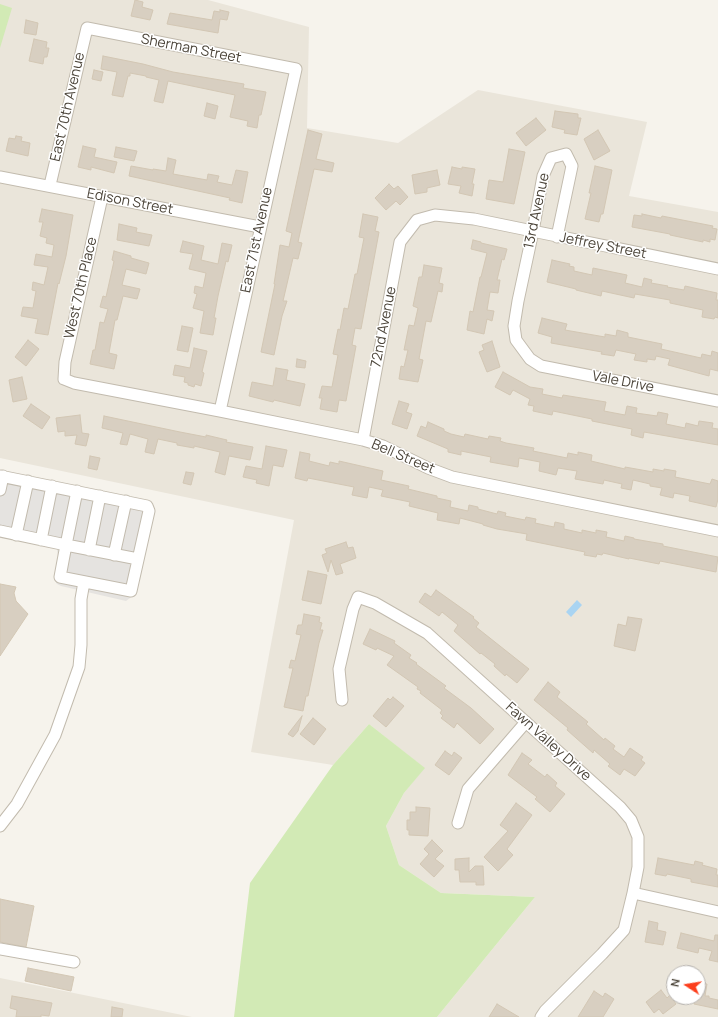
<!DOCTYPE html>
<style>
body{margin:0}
#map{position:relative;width:718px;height:1017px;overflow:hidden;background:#f6f3ec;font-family:Manrope,sans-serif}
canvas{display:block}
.north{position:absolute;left:666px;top:965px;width:40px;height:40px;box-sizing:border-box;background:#fff;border:1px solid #b7b4b0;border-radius:50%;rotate:282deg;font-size:11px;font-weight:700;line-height:16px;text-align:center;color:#4b4439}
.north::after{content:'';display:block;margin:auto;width:14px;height:18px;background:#fc3f1d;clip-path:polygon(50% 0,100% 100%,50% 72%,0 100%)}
</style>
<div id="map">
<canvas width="718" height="1017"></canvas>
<div class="north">N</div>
</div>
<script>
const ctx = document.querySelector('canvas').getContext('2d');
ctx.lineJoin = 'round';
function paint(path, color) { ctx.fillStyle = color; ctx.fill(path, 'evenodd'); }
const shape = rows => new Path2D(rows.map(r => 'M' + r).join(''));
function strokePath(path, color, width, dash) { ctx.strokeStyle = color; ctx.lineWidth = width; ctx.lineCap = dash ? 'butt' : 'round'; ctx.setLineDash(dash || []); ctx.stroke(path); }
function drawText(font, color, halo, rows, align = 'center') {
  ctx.font = font + ' Manrope,sans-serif'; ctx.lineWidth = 3; ctx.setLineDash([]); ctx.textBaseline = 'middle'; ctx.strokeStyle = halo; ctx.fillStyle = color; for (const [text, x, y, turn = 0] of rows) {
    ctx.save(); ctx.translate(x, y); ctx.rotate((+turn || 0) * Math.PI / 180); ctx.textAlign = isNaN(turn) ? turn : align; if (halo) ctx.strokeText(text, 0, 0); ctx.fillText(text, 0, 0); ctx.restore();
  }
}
paint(shape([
 [0,0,208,0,309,27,307,128,398,143,478,90,647,122,629,196,718,212,718,1017,437,1017,535,897,441,893,399,865,386,826,404,793,424,768,369,724,333,765,251,752,294,520,0,458],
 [674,973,698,973,698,997,674,997],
 [0,978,192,1017,0,1017]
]), '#eae5da');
paint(shape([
 [0,4,12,8,0,48],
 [369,724,425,768,404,793,386,826,399,865,441,893,535,897,437,1017,234,1017,250,883,333,765]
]), '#d2eab5');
paint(shape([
 [0,472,147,501,152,514,134,595,126,601,61,586,57,584,54,579,58,556,57,549,51,547,0,536]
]), '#e5e3e0');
paint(shape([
 [577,600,582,605,571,617,566,612]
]), '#a9d4f2');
const building = shape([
 [135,0,143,2,142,7,153,10,150,20,131,16,135,0],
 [220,10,229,12,227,20,220,19,218,33,167,24,170,13,212,20,214,11,220,12,220,10],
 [26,20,38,23,36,35,24,33,26,20],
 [34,39,47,42,46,48,49,48,47,57,44,57,43,64,29,61,34,39],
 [103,56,143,64,173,72,244,84,243,88,266,92,261,115,259,115,257,128,247,126,248,121,230,117,235,95,168,81,163,103,154,101,159,80,146,77,146,76,130,73,130,76,128,76,123,97,112,95,117,72,101,69,103,56],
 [94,70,103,72,101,81,92,79,94,70],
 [207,103,218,106,215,119,204,116,207,103],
 [555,111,578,114,578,118,581,118,577,135,564,133,565,130,552,127,555,111],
 [536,118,546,130,526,146,516,133,536,118],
 [308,130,322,134,316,159,334,163,332,172,314,169,298,242,302,243,298,259,293,258,283,301,287,301,282,316,274,355,261,352,275,284,274,284,280,245,289,247,292,233,286,231,308,130],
 [598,130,610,151,594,160,584,139,598,130],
 [16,136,22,137,21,141,30,143,28,156,6,151,9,138,15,139,16,136],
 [83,146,96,149,94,157,117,162,114,173,91,167,91,170,78,167,83,146],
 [116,147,137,151,134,161,114,157,116,147],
 [509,149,525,152,514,204,486,199,489,180,503,182,509,149],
 [168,158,176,160,173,174,207,180,208,174,219,176,217,182,232,185,236,170,248,172,242,203,229,200,230,198,129,176,131,166,153,170,153,169,166,171,168,158],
 [595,166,612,170,603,214,601,214,599,222,585,219,591,193,589,193,595,166],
 [452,167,462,169,462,167,475,169,472,184,474,184,472,196,459,193,461,186,448,184,452,167],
 [437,170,440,185,427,188,427,192,415,194,412,175,437,170],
 [389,184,394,189,398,186,408,197,400,205,396,201,386,210,375,198,389,184],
 [42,209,73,215,66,256,59,284,58,283,48,335,35,333,38,319,21,316,23,307,33,308,36,291,32,290,33,282,44,285,48,267,34,265,36,254,52,257,54,245,46,243,47,238,40,236,43,222,39,222,42,209],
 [363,214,378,217,375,231,379,232,361,329,355,328,352,345,356,346,346,401,339,400,337,412,320,409,322,398,319,398,322,386,332,387,338,355,333,354,338,329,340,330,344,308,348,309,355,274,357,274,364,238,359,237,363,214],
 [642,214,661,218,662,216,713,226,712,228,717,229,715,240,710,239,710,242,703,240,703,242,670,235,670,234,632,227,634,215,642,216,642,214],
 [119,224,137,228,136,232,152,235,149,246,117,240,119,224],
 [473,240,481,242,481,243,507,249,504,260,502,259,497,280,500,280,498,293,490,292,487,310,494,311,492,321,487,319,484,334,467,330,470,311,473,312,480,277,481,277,487,253,471,249,473,240],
 [183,241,204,246,201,260,218,264,222,243,232,245,228,262,226,261,218,296,214,318,216,318,213,335,200,333,204,311,193,308,197,294,194,293,195,286,203,288,206,273,189,269,193,254,180,252,183,241],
 [114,251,131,256,131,258,149,263,146,274,126,269,122,285,140,289,137,299,123,296,117,320,115,320,109,353,117,355,114,369,90,364,93,350,95,350,100,322,104,323,108,309,100,307,103,296,106,297,114,261,112,260,114,251],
 [552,260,570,264,569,266,574,267,574,271,592,275,593,268,627,275,625,283,642,287,644,278,652,280,651,283,668,286,667,287,684,290,685,286,717,293,716,300,718,300,718,318,715,317,714,319,702,317,703,310,670,303,670,300,635,294,634,298,602,291,601,296,576,290,576,289,547,282,552,260],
 [424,265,442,268,439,283,443,284,442,292,438,291,431,322,426,321,419,359,423,360,418,382,399,379,401,366,404,367,408,350,404,350,409,325,414,326,418,308,413,306,419,277,422,277,424,265],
 [542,318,567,324,565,330,605,337,605,334,616,336,617,330,628,333,628,337,662,344,661,349,701,358,702,354,711,356,712,351,718,353,718,371,710,369,709,376,668,365,670,359,656,356,655,360,647,359,647,362,634,360,636,354,616,350,614,356,601,354,602,352,551,343,552,337,538,333,542,318],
 [182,326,193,328,188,352,177,350,182,326],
 [28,340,39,349,26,366,15,357,28,340],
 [492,341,500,367,487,372,479,352,484,350,482,345,492,341],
 [194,348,207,351,202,372,204,373,201,386,195,384,194,387,188,385,188,383,184,382,185,377,173,375,175,365,190,368,194,348],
 [297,359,306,361,305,368,296,367,297,359],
 [276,368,288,370,286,380,305,384,300,406,274,400,273,402,249,396,252,382,273,386,276,368],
 [503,372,530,387,543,389,542,394,562,398,563,395,606,402,604,411,625,415,627,406,637,408,636,413,657,416,658,412,668,414,666,424,685,428,686,423,698,426,699,421,713,423,712,428,718,429,718,445,644,432,643,438,631,435,632,429,592,421,592,419,553,411,552,415,533,411,534,406,528,405,530,399,513,390,510,395,495,387,503,372],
 [22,377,27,399,13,402,9,380,22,377],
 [399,401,409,404,406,412,412,414,407,429,392,424,399,401],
 [31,404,50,417,42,429,23,416,31,404],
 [80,415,82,433,89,434,86,446,75,444,77,435,65,436,65,431,58,432,56,418,80,415],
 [104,416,180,432,206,437,206,435,227,440,226,442,253,447,250,460,229,456,225,475,215,472,220,452,194,446,194,448,177,445,177,443,158,439,154,454,145,452,148,439,130,434,127,445,120,444,123,433,102,428,104,416],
 [428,422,444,429,444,431,451,434,464,437,465,434,488,439,489,436,501,438,500,441,506,443,534,448,533,451,567,458,568,453,578,455,578,452,592,455,591,461,625,469,625,467,653,472,653,469,664,471,664,469,676,471,675,477,710,484,712,479,718,481,718,499,716,507,689,501,690,496,674,493,673,498,660,495,662,488,650,486,650,484,633,480,631,490,621,488,622,484,604,480,603,484,575,479,577,471,558,468,556,475,539,471,540,462,519,458,518,467,490,462,491,457,461,451,461,455,448,452,448,449,417,436,421,426,426,428,428,422],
 [266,446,287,450,283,467,273,465,269,486,256,483,257,480,243,477,246,466,262,469,266,446],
 [300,452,310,454,309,461,329,466,330,462,339,464,339,461,383,471,381,480,409,486,408,489,437,496,437,498,451,501,450,507,468,511,469,505,478,507,478,509,497,514,498,511,506,513,505,516,525,520,526,517,536,519,535,523,554,527,555,522,564,524,564,529,582,533,582,530,596,533,596,530,607,532,606,537,624,541,625,536,634,538,634,539,663,544,663,546,718,557,716,572,660,561,659,564,629,558,629,559,603,553,602,555,597,554,596,557,584,555,585,552,526,540,527,534,497,529,483,525,483,524,460,518,459,524,437,520,438,513,409,506,410,502,381,496,383,490,369,487,367,498,352,495,354,487,308,478,307,481,295,478,300,452],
 [90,456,100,458,97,470,88,468,90,456],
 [186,472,194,473,191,485,183,483,186,472],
 [346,542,348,548,353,547,356,558,340,564,343,573,336,575,331,560,328,572,322,555,327,553,325,549,346,542],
 [308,571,327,575,321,604,302,600,308,571],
 [0,584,16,587,14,593,16,601,28,614,0,656,0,584],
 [436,590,474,617,473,618,479,623,476,627,529,669,517,683,506,674,505,676,494,666,495,664,481,653,480,654,454,631,458,625,442,612,439,616,419,602,425,593,431,597,436,590],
 [304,614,320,617,319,622,322,623,320,630,323,630,319,643,308,696,306,696,303,711,284,707,293,668,289,668,291,660,295,661,301,635,296,634,298,625,302,625,304,614],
 [628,617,642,619,635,651,614,646,618,624,626,626,628,617],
 [370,629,395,641,394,643,411,655,409,658,417,663,416,664,446,686,444,688,471,708,494,729,480,744,457,723,454,728,441,718,443,716,440,713,442,710,420,693,421,691,417,689,418,687,387,665,394,656,377,648,376,650,363,644,370,629],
 [548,682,560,692,557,697,588,722,586,724,604,740,605,738,615,746,613,749,624,757,630,748,643,757,641,760,645,763,635,776,624,769,620,775,608,766,610,764,594,750,593,753,567,730,568,728,534,700,548,682],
 [393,697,404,706,386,727,373,716,388,698,390,700,393,697],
 [302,716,298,731,293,737,288,734,302,716],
 [313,718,326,729,314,745,300,734,313,718],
 [445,751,452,756,454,752,462,758,449,775,435,765,445,751],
 [522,753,532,760,528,764,545,777,547,774,557,783,555,786,565,794,550,812,535,799,537,797,508,775,522,753],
 [516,803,532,815,507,849,513,855,498,871,484,857,508,831,500,825,516,803],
 [416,807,430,808,428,836,409,835,409,830,407,830,407,820,410,820,410,812,416,812,416,807],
 [432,840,443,851,435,859,444,866,434,877,420,864,429,854,424,849,432,840],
 [469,858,469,872,475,866,483,866,484,885,476,885,476,882,460,882,459,870,455,870,455,859,469,858],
 [658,858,694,865,695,861,703,863,702,865,717,869,716,875,718,875,718,887,691,882,691,879,667,874,666,876,655,874,658,858],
 [0,899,34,906,26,947,0,942,0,899],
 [649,921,658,923,657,930,666,932,663,945,645,942,649,921],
 [681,933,714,941,715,935,718,935,718,962,709,960,712,951,699,948,698,953,677,948,681,933],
 [28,968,74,977,71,991,25,981,28,968],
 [699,983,707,984,705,996,709,996,709,998,718,1000,718,1009,694,1004,695,997,698,997,699,983],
 [661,990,667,998,670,995,676,1004,663,1014,659,1009,654,1013,646,1002,661,990],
 [594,991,603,997,605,993,614,999,603,1017,578,1017,594,991],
 [12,996,52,1003,49,1016,41,1015,41,1017,16,1017,17,1010,10,1008,12,996],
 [497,1004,519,1017,489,1017,497,1004],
 [112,1007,123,1009,122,1017,111,1017,112,1007]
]);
paint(building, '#d8cfc1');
strokePath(building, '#d3c7b4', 1);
const minor = shape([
 [0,177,260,227],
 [50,185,87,28,296,69,220,411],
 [102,197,65,362,64,379,74,383,220,411,363,440,383,446,428,468,452,477,718,531],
 [557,237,572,166,566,154,551,158,543,176,533,231,518,301,514,326,516,340,530,359,541,366,718,401],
 [363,440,400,242,417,220,435,215,474,219,718,269],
 [0,476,147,506,149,511,131,591,60,577,66,545,0,531],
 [0,490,3,476],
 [77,491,66,545,138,559],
 [16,535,28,481],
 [41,540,52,486],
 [89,550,100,496],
 [114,555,126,501],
 [342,700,339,669,353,609,358,597,375,603,427,633,620,807,631,820,638,837,638,867,633,893,624,930,602,954,545,1011,541,1017],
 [458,823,468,789,526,722],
 [0,826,17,804,55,735,79,667,81,645,81,599,84,582],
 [633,893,718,912],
 [0,949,74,962]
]);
strokePath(minor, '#c2bbae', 13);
strokePath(minor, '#fff', 11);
drawText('14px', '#4b4439', '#fff', [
 ["Sherman Street",191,49,11],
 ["East 70th Avenue",68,107,-77],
 ["Edison Street",130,202,11],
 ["13rd Avenue",537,211,-78],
 ["East 71st Avenue",257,240,-78],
 ["Jeffrey Street",603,246,11],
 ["West 70th Place",81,288,-77],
 ["72nd Avenue",384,327,-79],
 ["Vale Drive",623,382,11],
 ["Bell Street",403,457,23],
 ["Fawn Valley Drive",548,742,42]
]);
</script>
